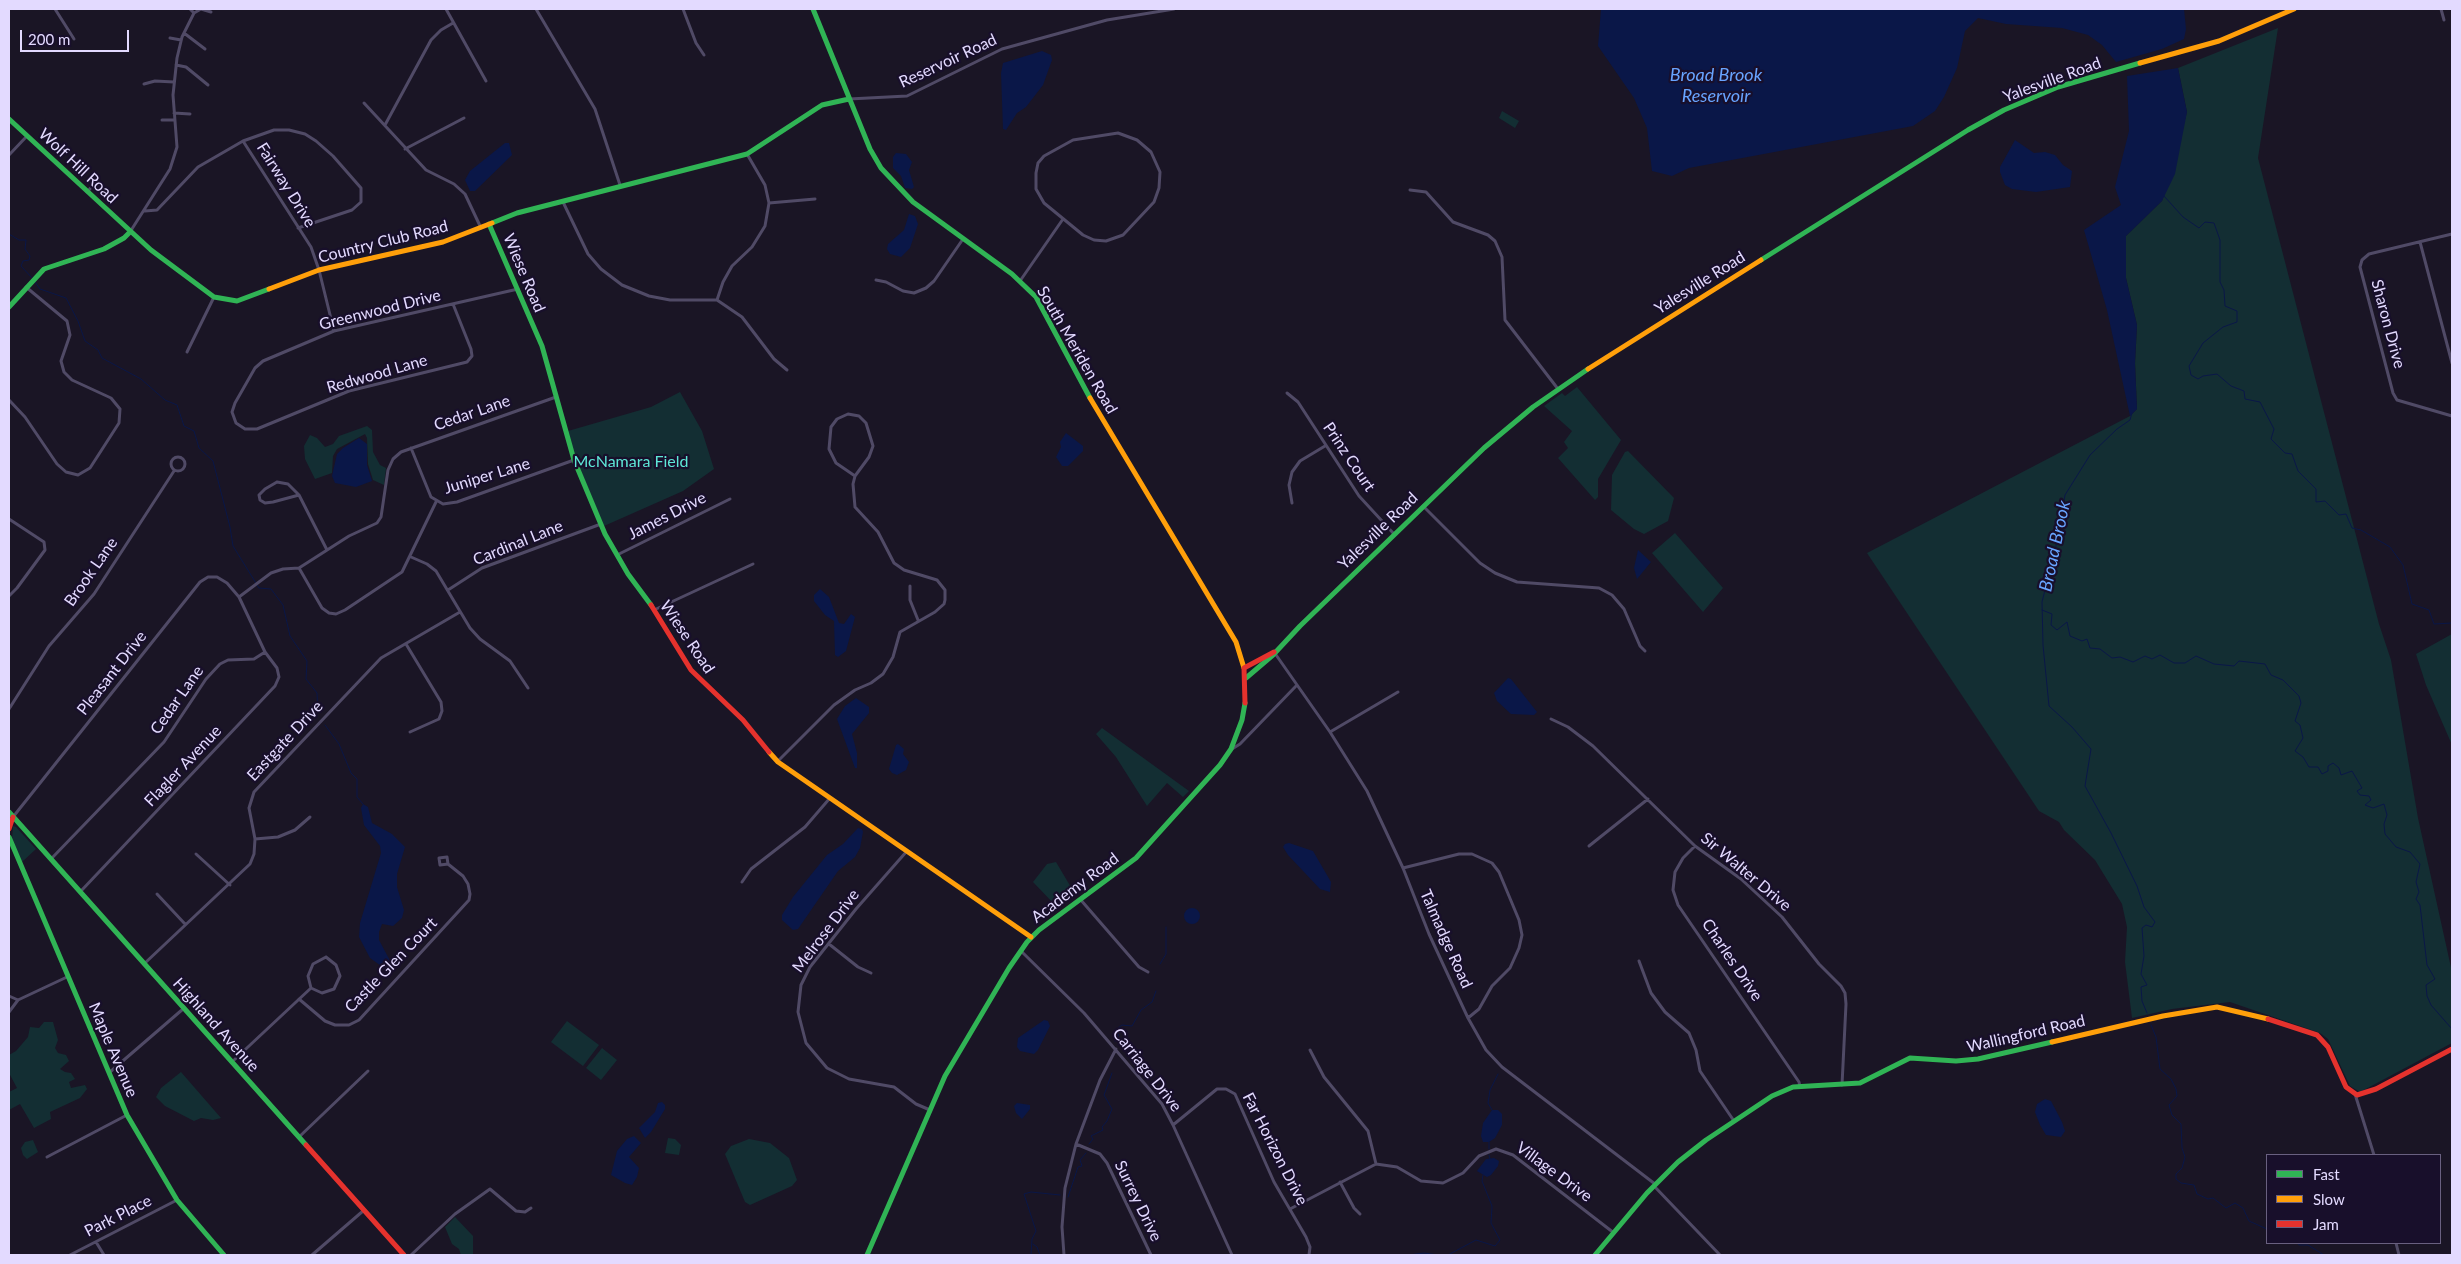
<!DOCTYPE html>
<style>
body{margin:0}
#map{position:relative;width:2461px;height:1264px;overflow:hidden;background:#1a1525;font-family:Lato,sans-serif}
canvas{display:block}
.frame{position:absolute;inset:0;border:10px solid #e3daff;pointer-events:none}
.legend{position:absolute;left:2266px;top:1154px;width:175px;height:90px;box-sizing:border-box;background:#180f2b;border:1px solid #696080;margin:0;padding:6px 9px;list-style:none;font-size:15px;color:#e3daff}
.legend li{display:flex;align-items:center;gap:10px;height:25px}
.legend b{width:25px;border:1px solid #696080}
.scale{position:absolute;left:20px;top:30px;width:109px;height:22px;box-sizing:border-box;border:2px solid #e3daff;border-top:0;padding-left:6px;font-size:15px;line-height:18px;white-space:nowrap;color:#e3daff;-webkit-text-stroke:4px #180f2b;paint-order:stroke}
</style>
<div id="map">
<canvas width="2461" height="1264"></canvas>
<div class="frame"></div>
<ul class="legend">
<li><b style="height:6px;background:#30b455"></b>Fast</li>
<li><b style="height:6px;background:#ff9f0a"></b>Slow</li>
<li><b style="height:6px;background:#e5322d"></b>Jam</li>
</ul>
<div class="scale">200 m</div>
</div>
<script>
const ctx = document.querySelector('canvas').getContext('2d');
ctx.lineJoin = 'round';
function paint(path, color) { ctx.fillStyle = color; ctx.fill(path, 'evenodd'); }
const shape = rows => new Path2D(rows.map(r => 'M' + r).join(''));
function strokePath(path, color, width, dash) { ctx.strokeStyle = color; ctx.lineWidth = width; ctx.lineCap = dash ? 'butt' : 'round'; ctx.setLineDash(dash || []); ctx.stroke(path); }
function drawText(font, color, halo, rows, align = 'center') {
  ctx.font = font + ' Lato,sans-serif'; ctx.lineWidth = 4.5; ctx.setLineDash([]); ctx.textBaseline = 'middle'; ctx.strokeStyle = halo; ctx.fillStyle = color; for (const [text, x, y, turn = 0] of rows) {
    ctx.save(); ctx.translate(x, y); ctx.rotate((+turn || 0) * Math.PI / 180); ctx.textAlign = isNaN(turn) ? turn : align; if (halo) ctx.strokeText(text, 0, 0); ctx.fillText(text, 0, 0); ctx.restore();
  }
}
paint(shape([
 [2278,28,2258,158,2379,624,2391,660,2418,818,2452,972,2452,1043,2360,1092,2350,1086,2328,1039,2320,1033,2230,1002,2172,1009,2132,1018,2125,962,2127,927,2122,904,2095,860,2064,830,2059,822,2039,811,1867,553,2130,416,2137,409,2135,363,2137,325,2126,278,2126,236,2162,201,2187,112,2178,68],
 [1502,111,1519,121,1515,128,1499,118],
 [1577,387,1621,440,1598,479,1598,497,1595,500,1558,458,1568,448,1564,442,1572,431,1544,406,1562,393,1565,396],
 [680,392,702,431,714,469,683,491,604,526,575,457,568,431,651,407],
 [367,426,372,430,373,452,380,465,386,468,384,485,373,480,368,464,367,438,365,434,337,449,333,456,332,473,315,479,305,459,304,446,310,435,317,438,325,447,333,444,339,436],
 [1628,451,1674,498,1668,521,1644,534,1634,529,1611,510,1612,475,1625,452],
 [1675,533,1723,588,1703,612,1652,553],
 [2452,634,2452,745,2426,685,2416,654],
 [1102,728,1189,791,1183,797,1167,783,1147,806,1116,757,1096,734],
 [13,826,16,827,36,849,22,862,12,839],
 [1056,862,1075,894,1056,906,1033,882,1047,864],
 [567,1021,599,1045,583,1066,551,1042],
 [44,1022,53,1022,58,1040,55,1048,58,1053,66,1055,69,1061,60,1069,65,1072,71,1073,75,1079,69,1082,71,1088,85,1085,87,1089,80,1098,50,1112,51,1119,34,1128,20,1104,9,1110,9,1092,17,1088,9,1073,9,1055,16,1051,28,1037,30,1027,39,1028],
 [602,1048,617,1060,601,1080,586,1068],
 [181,1072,221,1118,213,1120,201,1118,194,1121,165,1106,156,1097,161,1088],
 [668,1138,675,1139,681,1145,679,1155,665,1153],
 [749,1139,770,1143,789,1158,797,1180,792,1186,750,1205,745,1202,725,1154,731,1146],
 [33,1140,38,1152,27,1159,23,1155,21,1148,25,1142],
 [455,1217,473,1236,473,1255,461,1255,459,1249,452,1244,445,1227]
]), '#132e33');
paint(shape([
 [1601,9,2184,9,2186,29,2184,39,2162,49,2116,62,2102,45,2088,35,2062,28,2006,24,1978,18,1965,31,1957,68,1944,97,1935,111,1913,126,1689,168,1672,176,1652,171,1647,128,1634,98,1598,46],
 [1042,51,1051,55,1052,60,1043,85,1026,107,1017,113,1006,130,1003,129,1001,73,1003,63],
 [2178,68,2187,112,2175,174,2162,201,2126,236,2126,278,2137,325,2135,363,2137,409,2130,416,2107,310,2084,230,2121,205,2115,187,2129,131,2127,76],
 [2015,140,2034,153,2045,152,2055,155,2063,165,2072,171,2070,187,2036,192,2012,189,2005,185,2000,172,2000,167],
 [505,143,509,143,512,155,475,191,470,191,465,180,470,171],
 [896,153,906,154,912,162,909,170,914,187,912,189,905,188,901,176,893,168,893,157],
 [909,214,915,216,918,224,910,248,901,257,890,254,887,249,888,244,904,230],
 [1066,433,1083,446,1083,451,1068,466,1062,466,1056,457,1061,447,1060,442],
 [359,438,367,444,367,465,372,481,356,487,335,483,332,476,337,454,343,448],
 [1638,550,1651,562,1637,579,1634,568],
 [820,589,829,597,839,623,844,624,851,614,855,617,846,651,838,657,835,655,834,621,825,615,814,601,814,595],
 [1508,678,1511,679,1537,712,1534,715,1511,714,1497,701,1494,693],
 [856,698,869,707,869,713,852,734,857,753,857,768,855,768,837,719,845,706],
 [898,744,904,749,903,754,909,762,906,770,897,775,892,773,889,769,896,745],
 [363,804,368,807,372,823,392,834,405,847,397,874,397,887,404,910,402,918,393,926,382,924,379,932,379,940,395,970,391,973,370,958,359,937,360,923,381,853,380,846,364,825,361,808],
 [858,828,862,829,863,832,860,848,855,857,838,871,798,929,793,930,782,920,782,915,793,897,827,855,843,844],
 [1289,843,1313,851,1331,882,1330,892,1320,889,1288,855,1283,847,1285,844],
 '1184 916a8 8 0 1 1 16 0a8 8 0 1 1-16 0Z',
 [1044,1020,1048,1021,1050,1026,1038,1050,1034,1054,1020,1051,1017,1047,1018,1038],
 [2045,1099,2051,1101,2062,1122,2065,1131,2061,1137,2046,1135,2040,1125,2035,1112,2037,1104],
 [662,1102,665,1105,665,1109,651,1132,645,1138,639,1128,655,1112,658,1103],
 [1017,1103,1030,1105,1030,1109,1022,1119,1016,1113,1014,1106],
 [1492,1110,1498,1110,1502,1114,1502,1125,1495,1138,1489,1142,1483,1142,1481,1136,1483,1123],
 [634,1136,641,1143,629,1157,639,1168,637,1177,632,1185,625,1183,611,1175,617,1151,627,1139],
 [1494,1158,1499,1161,1498,1166,1491,1175,1487,1177,1477,1171,1486,1159]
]), '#0a1748');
strokePath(shape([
 [2164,196,2183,217,2199,228,2205,222,2214,223,2220,240,2220,282,2224,290,2225,306,2237,311,2237,322,2223,327,2203,343,2189,366,2191,375,2198,379,2203,376,2217,374,2231,386,2244,391,2245,399,2260,402,2274,429,2271,439,2285,453,2292,454,2298,471,2316,489,2316,502,2325,501,2339,515,2346,514,2352,528,2361,530,2390,547,2403,565,2412,604,2429,610,2434,624,2452,623],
 [9,234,19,240,26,240,25,249,30,256,29,260,23,261,21,266,33,279],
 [35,282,40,289,66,298,78,321,85,341,98,350,102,358,141,379,165,400,177,405,184,426,194,431,199,448,213,461,230,527,233,546,259,588,271,589,283,605,290,636,307,661,306,679,317,693,318,712],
 [2132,413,2130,420,2117,429,2090,455,2065,495,2056,546,2042,602,2043,645,2049,706,2072,727,2091,749,2085,786,2111,833,2137,886,2144,907,2155,922,2152,927,2146,925,2142,928,2144,956,2141,974,2147,985,2141,987,2142,1001,2147,1013],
 [2042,610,2052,614,2051,625,2057,630,2067,622,2070,636,2082,641,2087,639,2090,648,2100,649,2112,658,2120,657,2133,662,2145,656,2152,659,2160,655,2174,663,2185,663,2196,656,2214,664,2234,666,2239,661,2265,664,2271,675,2283,680,2299,696,2301,703,2295,721,2300,725,2303,738,2295,751,2303,757,2309,767,2318,767,2322,774,2328,771,2328,766,2333,763,2339,768,2341,775,2352,771,2362,788,2357,791,2360,795,2369,796,2371,800,2365,805,2373,808,2384,804,2387,815,2384,824,2385,834,2396,847,2410,852,2420,864,2416,882,2419,892,2416,899,2420,905,2427,965,2435,979,2426,985,2427,996,2431,1005,2452,1029],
 [325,725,339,744,351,773,357,779,357,797,363,804],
 [1160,964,1166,954,1166,927],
 [2151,1025,2156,1037,2160,1069,2171,1079,2176,1089,2177,1096,2169,1105,2172,1115,2181,1124,2182,1148,2185,1157,2182,1168,2176,1174,2176,1179,2181,1183,2194,1185,2197,1194,2208,1199,2213,1198,2226,1208,2235,1203,2243,1208,2249,1221,2267,1229],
 [1115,1041,1119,1035,1116,1032,1118,1028,1122,1025,1132,1026,1141,1010,1152,1002,1156,991],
 [1492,1110,1488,1103,1490,1090,1498,1074],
 [1489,1142,1489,1149],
 [1089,1144,1093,1139,1091,1136,1103,1130,1102,1127,1107,1121,1112,1109,1104,1095,1112,1073],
 [1489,1155,1490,1159],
 [1068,1197,1078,1167,1082,1166,1080,1160,1086,1153],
 [2298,1243,2299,1245,2308,1245,2324,1255],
 [1033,1244,1037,1247,1040,1255],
 [1031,1255,1032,1239,1036,1231,1024,1194,1031,1192,1060,1195],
 [1409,1255,1424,1253,1438,1255],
 [1448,1255,1476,1240,1495,1246,1500,1240,1491,1223,1492,1206,1482,1181,1483,1175]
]), '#0a1748', 1);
strokePath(shape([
 [55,9,74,39],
 [190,9,194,13],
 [446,9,486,81],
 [536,9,595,109,620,185],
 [683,9,696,43,704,55],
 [2441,9,2444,20],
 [184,33,205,49],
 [170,38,181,40],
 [176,65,186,67,208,85],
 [144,84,155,81,174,82],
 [849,99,907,96,1002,49,1107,20,1174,9],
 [364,103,426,170,454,184,465,194,481,228],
 [174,113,190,114],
 [162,120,174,120],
 [385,125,431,40,441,30,453,23],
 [1118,133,1137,140,1151,152,1160,172,1159,188,1154,202,1123,235,1106,241,1094,240,1083,235,1044,203,1036,189,1036,173,1038,163,1044,156,1073,140,1118,133],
 [243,141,311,247,319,270,334,331],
 [405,149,464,118],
 [9,155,27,136],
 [1410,190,1426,192,1453,222,1488,235,1495,241,1502,257,1505,320,1558,389],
 [87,192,95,183],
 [563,202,588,254,601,269,622,285,649,296,670,300,717,300,742,317,774,359,787,370],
 [769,203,815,199],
 [145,211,157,210,198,167,243,141,274,130,289,130,305,134,316,141,333,156,361,188,361,202,352,210,298,228],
 [130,232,170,169,177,147,173,95,177,58,182,37,194,13,201,9,211,12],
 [2452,234,2369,254,2362,260,2360,267,2393,393,2397,400,2452,416],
 [2420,242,2452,363],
 [876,280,886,282,903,291,914,293,926,288,934,281,963,239],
 [1020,281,1063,219],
 [717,300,723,282,732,266,752,247,765,226,769,203,765,185,747,154],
 [453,304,471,349,472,356,467,362,349,391,257,429,245,429,236,423,232,412,235,403,255,368,263,361,334,331,518,289],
 [187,352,214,297],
 [1287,393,1298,402,1359,496,1394,534],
 [9,400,25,417,57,464,66,472,78,475,90,468,119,423,120,409,111,398,72,380,64,372,61,361,70,335,67,321,26,287],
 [411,448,431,497,443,504,457,502,574,460],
 '171 464a7 7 0 1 1 14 0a7 7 0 1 1-14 0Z',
 [277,482,288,484,299,495,273,502,265,503,260,500,259,495,265,489,277,482],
 [299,495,327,550],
 [1292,503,1289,485,1292,472,1300,461,1325,446],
 [1423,506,1480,563,1495,573,1517,582,1599,588,1612,595,1624,609,1640,646,1645,651],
 [9,519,44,542,45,550,17,588,9,596],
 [617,555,730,499],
 [411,557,427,564,436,571,470,628,480,639,510,661,528,688],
 [299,568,322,608,329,613,336,614,345,610,402,572,436,502],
 [910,586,910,600,918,620],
 [448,590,482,568,601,524],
 [239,597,271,573,283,569,299,568,349,536,377,523,381,517,388,470,393,459,401,452,556,397],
 [654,610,753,564],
 [406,644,441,702,442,711,439,719,410,732],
 [1274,652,1330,732,1367,791,1403,868,1429,934,1468,1018,1486,1050,1502,1067,1655,1184],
 [9,709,49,646,94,594,174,471],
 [1551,719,1568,727,1593,746,1695,846,1741,879,1782,917,1819,964,1841,986,1845,993,1846,1004,1842,1085],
 [1330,732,1398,692],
 [1232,749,1240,744,1297,685],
 [778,761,834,705,855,690,871,683,883,674,893,657,900,632,935,612,944,604,945,600,945,590,937,580,904,570,894,563,878,532,855,507,853,484,855,476,869,457,873,446,866,423,859,416,848,414,837,419,831,427,829,449,836,463,855,476],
 [13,817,200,582,208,577,217,577,227,583,239,597,265,652,254,659,228,660,220,664,206,679,164,742,51,859],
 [255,839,278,837,295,830,310,817],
 [1589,846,1648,799],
 [1695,846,1683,858,1675,872,1673,890,1678,905,1799,1082,1800,1087],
 [907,851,856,909,810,967,801,985,798,1012,806,1043,827,1068,849,1079,894,1087,916,1104,930,1110],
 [196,854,230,885],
 [1403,868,1459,854,1472,854,1492,863,1499,872,1519,920,1522,935,1519,948,1510,968,1492,986,1479,1009,1468,1018],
 [742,882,751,869,805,827,830,798],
 [81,891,275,686,279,677,277,668,265,652],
 [157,894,185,924],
 [1080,899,1139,967,1148,972],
 [829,944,858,967,871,973],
 [1021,951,1084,1013,1162,1104,1173,1125,1232,1255],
 [326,957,336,965,340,976,334,989,322,993,311,988,308,976,313,964,326,957],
 [1639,961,1651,993,1665,1012,1689,1033,1696,1050,1700,1071,1734,1121],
 [145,963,250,864,254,854,255,839,249,808,254,792,381,658,460,612],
 [9,996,18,1000],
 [299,999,325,1021,335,1025,349,1025,359,1020,469,900,470,894,468,884,463,876,448,864,447,857,439,858,440,865,448,864],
 [9,1012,18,1000,67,977],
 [1310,1050,1324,1077,1368,1131,1376,1164],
 [233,1061,311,988],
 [110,1072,183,1009],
 [2355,1094,2374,1155],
 [1173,1125,1217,1089,1226,1089,1235,1094,1274,1182,1306,1237,1310,1247,1309,1255],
 [299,1137,368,1071],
 [1076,1144,1100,1154,1107,1163,1151,1255],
 [47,1157,127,1115],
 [1340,1182,1354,1208,1360,1214],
 [1654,1186,1720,1255],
 [1290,1209,1376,1164,1397,1167,1421,1181,1443,1183,1463,1173,1479,1156,1496,1149,1513,1155,1614,1233],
 [96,1242,104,1255],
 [2396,1243,2399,1255],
 [70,1255,177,1200],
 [312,1255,363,1211],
 [411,1255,455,1214,490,1189,516,1211,525,1212,531,1208],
 [1064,1255,1062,1227,1065,1188,1076,1144,1100,1080,1116,1049]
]), '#504a66', 3);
strokePath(shape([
 [813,9,870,149,881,168,913,202,1012,274,1036,297,1090,398],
 [9,119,151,250,214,297,237,301,269,289],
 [492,223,517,213,747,154,822,105,849,99],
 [489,224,542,346,574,460,605,534,628,574,651,605],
 [1761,260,1968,130,2004,110,2058,87,2140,63],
 [9,307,44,269,104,249,124,238,130,232],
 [1246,678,1273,655,1300,626,1484,448,1533,407,1588,369],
 [9,812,306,1145],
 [9,837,127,1115,177,1200,224,1255],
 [867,1255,945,1076,1009,968,1027,942,1039,930,1136,858,1220,765,1231,749,1242,720,1245,703],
 [1595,1255,1647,1193,1678,1162,1706,1140,1772,1096,1793,1087,1860,1083,1910,1058,1956,1061,1978,1059,2052,1042]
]), '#30b455', 5);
strokePath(shape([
 [2140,63,2219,41,2294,9],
 [269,289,319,270,443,242,492,223],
 [1588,369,1761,260],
 [1090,398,1236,642,1244,668],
 [769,752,778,762,1031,937],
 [2052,1042,2163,1016,2217,1007,2268,1019]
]), '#ff9f0a', 5);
strokePath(shape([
 [651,605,691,670,743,720,769,752],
 [1245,703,1244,668,1274,652],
 [9,829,13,817],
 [2268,1019,2317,1035,2328,1047,2346,1087,2357,1095,2376,1089,2452,1049],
 [306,1145,404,1255]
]), '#e5322d', 5);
drawText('16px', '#e3daff', '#180f2b', [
 ["Reservoir Road",948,61,-25],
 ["Yalesville Road",2052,80,-20],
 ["Wolf Hill Road",78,166,43],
 ["Fairway Drive",286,185,58],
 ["Country Club Road",383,242,-14],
 ["Wiese Road",524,273,67],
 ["Yalesville Road",1700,283,-32],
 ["Greenwood Drive",380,310,-14],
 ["Sharon Drive",2388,324,75],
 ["South Meriden Road",1077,350,60],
 ["Redwood Lane",377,374,-16],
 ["Cedar Lane",472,413,-19],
 ["Prinz Court",1349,457,56],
 ["Juniper Lane",487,476,-17],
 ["James Drive",667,516,-27],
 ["Yalesville Road",1378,531,-44],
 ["Cardinal Lane",518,543,-22],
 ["Brook Lane",91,572,-55],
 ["Wiese Road",687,637,56],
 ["Pleasant Drive",112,673,-52],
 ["Cedar Lane",177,700,-55],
 ["Eastgate Drive",285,741,-47],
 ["Flagler Avenue",183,766,-47],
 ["Sir Walter Drive",1746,872,40],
 ["Academy Road",1075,888,-37],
 ["Melrose Drive",826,931,-53],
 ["Talmadge Road",1446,939,66],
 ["Charles Drive",1732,960,56],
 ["Castle Glen Court",391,965,-46],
 ["Highland Avenue",216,1025,48],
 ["Wallingford Road",2026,1034,-13],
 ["Maple Avenue",113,1050,67],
 ["Carriage Drive",1147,1070,52],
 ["Far Horizon Drive",1275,1149,63],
 ["Village Drive",1554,1172,36],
 ["Surrey Drive",1138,1201,64],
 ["Park Place",118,1216,-27]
]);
drawText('16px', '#5ee7d7', '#180f2b', [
 ["McNamara Field",631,462]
]);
drawText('italic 18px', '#68a4ff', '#180f2b', [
 ["Broad Brook",1716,75],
 ["Reservoir",1716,96],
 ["Broad Brook",2055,546,-78]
]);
</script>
